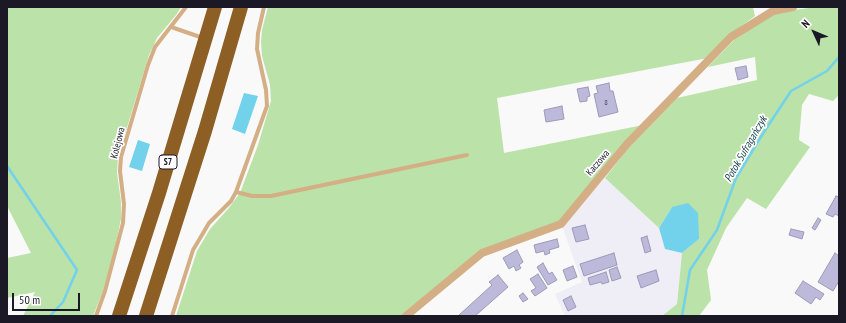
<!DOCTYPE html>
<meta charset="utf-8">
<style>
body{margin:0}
#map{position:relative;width:846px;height:323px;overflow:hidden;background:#f9f9f9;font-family:"PT Sans Narrow",sans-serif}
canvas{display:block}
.frame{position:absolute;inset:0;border:8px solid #1b1925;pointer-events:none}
.north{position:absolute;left:794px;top:12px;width:40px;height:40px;-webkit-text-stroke:3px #fff;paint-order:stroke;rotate:314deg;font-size:11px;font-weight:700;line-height:16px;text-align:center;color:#1b1925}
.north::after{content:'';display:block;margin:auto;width:14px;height:18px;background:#1b1925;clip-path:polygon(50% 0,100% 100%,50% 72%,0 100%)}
.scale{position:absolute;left:12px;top:293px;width:68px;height:18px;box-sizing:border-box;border:2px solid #1b1925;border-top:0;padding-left:5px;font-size:12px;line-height:14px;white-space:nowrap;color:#1b1925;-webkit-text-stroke:3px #fff;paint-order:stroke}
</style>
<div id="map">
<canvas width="846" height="323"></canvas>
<div class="frame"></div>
<div class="north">N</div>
<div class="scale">50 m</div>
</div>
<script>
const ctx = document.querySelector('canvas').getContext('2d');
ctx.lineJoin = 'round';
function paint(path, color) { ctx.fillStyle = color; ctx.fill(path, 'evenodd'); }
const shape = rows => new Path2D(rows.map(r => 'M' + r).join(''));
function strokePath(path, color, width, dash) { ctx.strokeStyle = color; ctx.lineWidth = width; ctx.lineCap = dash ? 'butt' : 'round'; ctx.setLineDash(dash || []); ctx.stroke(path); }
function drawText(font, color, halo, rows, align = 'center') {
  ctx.font = font + ' "PT Sans Narrow",sans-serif'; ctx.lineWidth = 3.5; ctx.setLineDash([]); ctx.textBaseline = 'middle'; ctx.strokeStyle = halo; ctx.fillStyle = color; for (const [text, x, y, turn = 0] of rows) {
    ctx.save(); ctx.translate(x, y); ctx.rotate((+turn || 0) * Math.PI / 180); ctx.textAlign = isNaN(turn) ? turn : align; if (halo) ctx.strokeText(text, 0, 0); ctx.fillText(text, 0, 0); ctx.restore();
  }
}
paint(shape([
 [605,178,659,228,665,249,682,253,677,304,662,316,565,316,555,294,582,282,562,226]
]), '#efeef6');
paint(shape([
 [7,7,181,7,176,15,157,38,149,55,118,157,117,173,121,202,121,219,115,248,103,291,93,316,23,316,35,292,7,298,7,258,31,253,7,206],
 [268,7,753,7,755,16,729,35,708,58,497,98,504,153,643,125,559,221,481,250,401,316,176,316,197,251,210,229,228,209,240,193,258,145,271,101,270,85,262,56,261,42,262,30],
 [816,7,839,7,839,95,833,101,809,94,802,105,799,140,810,147,766,209,747,198,726,228,707,270,711,300,699,316,662,316,677,304,682,253,699,239,672,207,659,228,605,178,630,146,677,98,757,80,755,57,708,67,734,40,774,13]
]), '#bbe2a8');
paint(shape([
 [244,93,258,96,245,134,232,129],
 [138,140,150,144,142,171,129,167],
 [688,203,698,213,699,239,682,253,665,249,659,228,672,207]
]), '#72d1eb');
strokePath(shape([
 [7,166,77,270,63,302,50,316],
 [682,316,690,270,717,230,736,178,762,135,791,91,827,71,839,57]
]), '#72d1eb', 2.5);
const building = shape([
 [746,66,748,77,738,80,735,68,746,66],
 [609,83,610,91,613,91,618,112,599,117,594,94,598,93,596,86,609,83],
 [588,87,590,96,587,97,587,101,580,102,577,89,588,87],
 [562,106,564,119,546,122,544,110,562,106],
 [836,196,839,197,839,216,835,214,833,217,826,214,836,196],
 [818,218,821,220,815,230,812,228,818,218],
 [585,225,589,239,576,242,572,228,585,225],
 [791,229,804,232,802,239,789,235,791,229],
 [647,236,651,251,645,253,641,238,647,236],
 [557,239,559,247,549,250,550,253,545,255,544,251,536,253,534,245,557,239],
 [517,250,523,262,519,265,521,268,516,271,514,266,509,269,503,258,517,250],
 [614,253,617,265,584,276,580,264,614,253],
 [835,253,839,256,839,281,833,291,818,282,835,253],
 [543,263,549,274,552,272,557,280,548,285,537,267,543,263],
 [573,266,577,277,567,281,563,270,573,266],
 [617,267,621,278,612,281,609,270,617,267],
 [656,270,659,281,641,288,637,276,656,270],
 [606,272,609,282,602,284,601,282,590,285,588,278,606,272],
 [538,274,547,288,535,296,531,291,536,288,530,279,538,274],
 [498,275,508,287,475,316,458,316,492,285,489,282,498,275],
 [803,281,824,294,820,300,816,297,811,304,795,293,803,281],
 [523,293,528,299,523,302,519,296,523,293],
 [571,296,576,307,568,311,563,300,571,296]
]);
paint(building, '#bdb9da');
strokePath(building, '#9d99b8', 1);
strokePath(shape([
 [171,26,174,28,203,38],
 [236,192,252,196,271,196,467,155],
 [96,316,105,291,123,223,124,204,120,171,121,157,148,65,155,47,186,7],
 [172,316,193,250,199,240,209,223,231,201,236,192,267,106,266,90,257,49,258,33,264,7]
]), '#d4af85', 4);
strokePath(shape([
 [406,316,482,253,561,224,627,144,731,37,773,11,793,7]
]), '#d4af85', 8);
strokePath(shape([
 [119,316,159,193,215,7],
 [146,316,205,131,241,7]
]), '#8d5f25', 14);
drawText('8px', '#444152', null, [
 ["8",606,103]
]);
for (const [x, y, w] of [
 [168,162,18]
]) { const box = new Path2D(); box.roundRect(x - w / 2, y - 7, w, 14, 3); ctx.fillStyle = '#fff'; ctx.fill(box); strokePath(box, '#1b1925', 1); }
drawText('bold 9px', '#1b1925', null, [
 ["S7",168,162]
]);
drawText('10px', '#1b1925', '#fff', [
 ["Kolejowa",118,143,-76],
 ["Kaczowa",598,163,-50]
]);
drawText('italic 11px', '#113d48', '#fff', [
 ["Potok Sufragańczyk",746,149,-60]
]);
</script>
